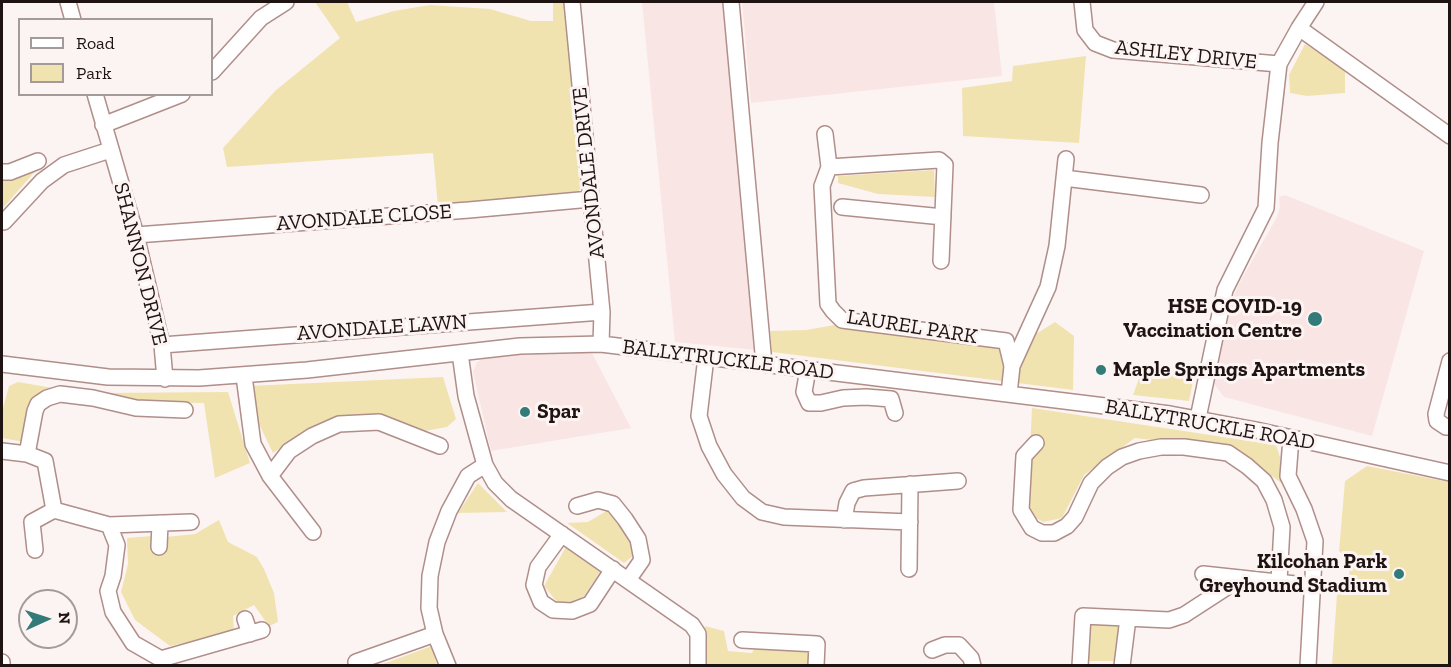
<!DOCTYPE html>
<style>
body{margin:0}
#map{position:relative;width:1451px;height:667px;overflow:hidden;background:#fcf4f3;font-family:"Zilla Slab",serif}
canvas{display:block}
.frame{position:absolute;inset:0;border:3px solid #201412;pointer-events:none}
.legend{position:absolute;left:18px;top:18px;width:195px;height:78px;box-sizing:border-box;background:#fcf4f3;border:2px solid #a49a99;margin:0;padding:8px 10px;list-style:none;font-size:18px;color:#201412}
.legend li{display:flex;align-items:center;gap:12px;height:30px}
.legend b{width:30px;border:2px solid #a49a99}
.north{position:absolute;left:18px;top:589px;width:60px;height:60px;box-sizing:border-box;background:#fcf4f3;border:2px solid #a49a99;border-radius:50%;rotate:87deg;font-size:16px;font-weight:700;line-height:24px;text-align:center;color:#201412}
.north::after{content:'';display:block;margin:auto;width:21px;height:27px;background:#327b78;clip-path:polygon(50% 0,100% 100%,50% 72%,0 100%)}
</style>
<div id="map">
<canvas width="1451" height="667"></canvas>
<div class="frame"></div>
<ul class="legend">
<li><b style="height:8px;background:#fff"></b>Road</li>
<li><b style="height:16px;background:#f1e3b0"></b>Park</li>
</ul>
<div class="north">N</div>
</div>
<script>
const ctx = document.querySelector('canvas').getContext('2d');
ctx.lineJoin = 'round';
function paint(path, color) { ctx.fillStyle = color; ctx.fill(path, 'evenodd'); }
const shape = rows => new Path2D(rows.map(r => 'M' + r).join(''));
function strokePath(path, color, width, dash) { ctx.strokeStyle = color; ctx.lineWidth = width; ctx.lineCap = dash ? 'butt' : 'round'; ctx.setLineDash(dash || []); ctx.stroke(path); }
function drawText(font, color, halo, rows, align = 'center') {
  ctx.font = font + ' "Zilla Slab",serif'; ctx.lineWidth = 6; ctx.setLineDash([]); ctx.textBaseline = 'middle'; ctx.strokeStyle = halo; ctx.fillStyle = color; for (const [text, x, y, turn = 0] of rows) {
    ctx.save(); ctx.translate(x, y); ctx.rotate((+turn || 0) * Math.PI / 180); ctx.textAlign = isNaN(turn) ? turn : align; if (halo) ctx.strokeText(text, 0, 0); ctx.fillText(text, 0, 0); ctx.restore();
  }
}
paint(shape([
 [642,2,724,2,756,350,675,342],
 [742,2,994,2,1002,76,751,103],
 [1285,195,1424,251,1372,436,1224,397,1214,384,1221,336,1231,302,1240,282,1277,217,1280,207,1279,197],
 [560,352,592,353,631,428,491,451,473,372,477,362,488,357]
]), '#f9e6e4');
paint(shape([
 [315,2,347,2,356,22,394,11,430,5,490,9,531,21,553,21,553,2,565,2,584,178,579,191,566,196,438,207,433,153,227,167,223,148,275,91,340,38],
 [1305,44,1345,70,1345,93,1307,96,1290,93,1289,75],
 [1086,56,1079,143,963,136,962,88,1012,81,1013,66],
 [39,167,2,209,2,178],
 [934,170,935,197,878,194,838,183,838,176],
 [1055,322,1074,336,1073,390,772,352,770,331,806,330,835,325,1015,347],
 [1142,370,1195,372,1189,401,1133,395],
 [443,377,456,419,447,427,425,431,382,415,340,417,302,433,273,453,258,422,249,386],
 [18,382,53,388,41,394,24,442,2,438,2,412,9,386],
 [228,392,250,463,215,478,204,403,137,402,105,393],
 [1032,408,1276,445,1280,457,1281,483,1252,460,1231,449,1135,438,1084,475,1062,518,1043,522,1027,512],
 [1367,466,1449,482,1449,665,1332,665,1337,594,1348,586,1350,563,1339,551,1345,481],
 [478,483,507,512,458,513],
 [608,510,635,546,633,556,624,563,567,523,588,522],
 [219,520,228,542,257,557,264,569,274,593,278,622,269,626,254,605,233,616,234,632,170,646,135,620,121,592,128,564,127,538,152,536,155,553,165,553,166,537,195,534],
 [567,545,602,569,584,596,571,602,557,602,544,586],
 [1088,621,1119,621,1118,661,1087,661],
 [705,626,724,631,728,651,752,653,756,645,808,648,808,665,707,665],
 [432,646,437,665,380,665]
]), '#f1e3b0');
const minor = shape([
 [68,2,73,20],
 [572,2,602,312,601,344],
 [731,2,764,364],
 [1082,2,1085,30,1095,43,1113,50,1279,64],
 [1299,28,1450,136],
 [212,72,261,18,286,2],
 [95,94,136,235,162,345,165,379],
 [103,125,182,94],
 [825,134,829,167],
 [2,172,10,172,38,161],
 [1064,178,1201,195],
 [842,207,943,217],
 [4,222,42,181,64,165,110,150],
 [136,235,469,210,591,199],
 [941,261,945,165,939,160,829,167,822,186,828,304,833,311,842,320,1006,341,1012,366],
 [162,345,602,312],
 [460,353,466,396,485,465,495,483,511,499,692,625,698,634,698,666],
 [706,357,699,416,709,446,724,474,743,498,762,512,784,517,910,522],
 [1450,361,1436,414,1437,421,1446,427,1450,427],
 [2,364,108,377,199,378,307,370,520,346,601,344,1170,414,1256,430,1450,473],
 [808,369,804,392,809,403,821,403,843,398,866,397,891,399,895,413],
 [244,376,253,444,270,476,313,532],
 [1009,394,1012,366,1048,287,1057,246,1066,159],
 [1198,418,1225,290,1266,208,1270,143,1279,64,1299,28,1316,2],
 [1291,438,1288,476,1304,509,1315,541,1308,666],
 [1036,443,1024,456,1021,510,1032,528,1042,533,1054,533,1067,526,1075,517,1091,483,1107,467,1122,457,1139,451,1161,447,1184,447,1228,453,1247,466,1264,481,1274,500,1282,527,1279,581],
 [2,451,27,454,45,461,54,510,109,525,191,522],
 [27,454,35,411,38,404,47,398,60,394,93,398,136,408,185,410],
 [270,476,289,451,312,436,339,424,379,422,440,446],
 [577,506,598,500,613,504,625,519,638,539,642,560,628,580],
 [844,520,847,503,853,491,864,488,958,481],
 [109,525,117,545,113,576,108,591,113,612,133,643,161,659,163,666],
 [562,534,538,567,534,585,541,602,553,610,572,611,590,604,613,569],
 [159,547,160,523],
 [35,550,32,522,54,510],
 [909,569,910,484],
 [1203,574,1314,586],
 [245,619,250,634],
 [742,640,817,644,816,666],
 [932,650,945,645,959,645,971,658,973,666],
 [161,659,262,630],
 [2,662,2,666],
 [356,662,435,634],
 [448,666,435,634,429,608,430,576,437,542,449,511,468,476,485,465],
 [1080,666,1083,616,1169,620,1184,615,1241,578],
 [1122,666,1128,618]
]);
strokePath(minor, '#b08e89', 18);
strokePath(minor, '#fff', 15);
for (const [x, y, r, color] of [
 [1315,319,8,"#327b78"],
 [1101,370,6,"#327b78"],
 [525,412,6,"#327b78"],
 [1399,574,6,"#327b78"]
]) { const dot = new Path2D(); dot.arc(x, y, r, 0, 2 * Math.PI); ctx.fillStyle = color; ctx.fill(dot); strokePath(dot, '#fcf4f3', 2); }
drawText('21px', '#201412', '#fcf4f3', [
 ["ASHLEY DRIVE",1186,55,6],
 ["AVONDALE DRIVE",589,173,-96],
 ["AVONDALE CLOSE",364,218,-4],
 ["SHANNON DRIVE",140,264,76],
 ["LAUREL PARK",912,327,9],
 ["AVONDALE LAWN",382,328,-4],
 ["BALLYTRUCKLE ROAD",728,360,7],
 ["BALLYTRUCKLE ROAD",1210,425,10]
]);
drawText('bold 21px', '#201412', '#fcf4f3', [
 ["HSE COVID-19",1302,307],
 ["Vaccination Centre",1302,331],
 ["Maple Springs Apartments",1113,370,"left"],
 ["Spar",537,412,"left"],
 ["Kilcohan Park",1387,562],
 ["Greyhound Stadium",1387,586]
], 'right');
</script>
